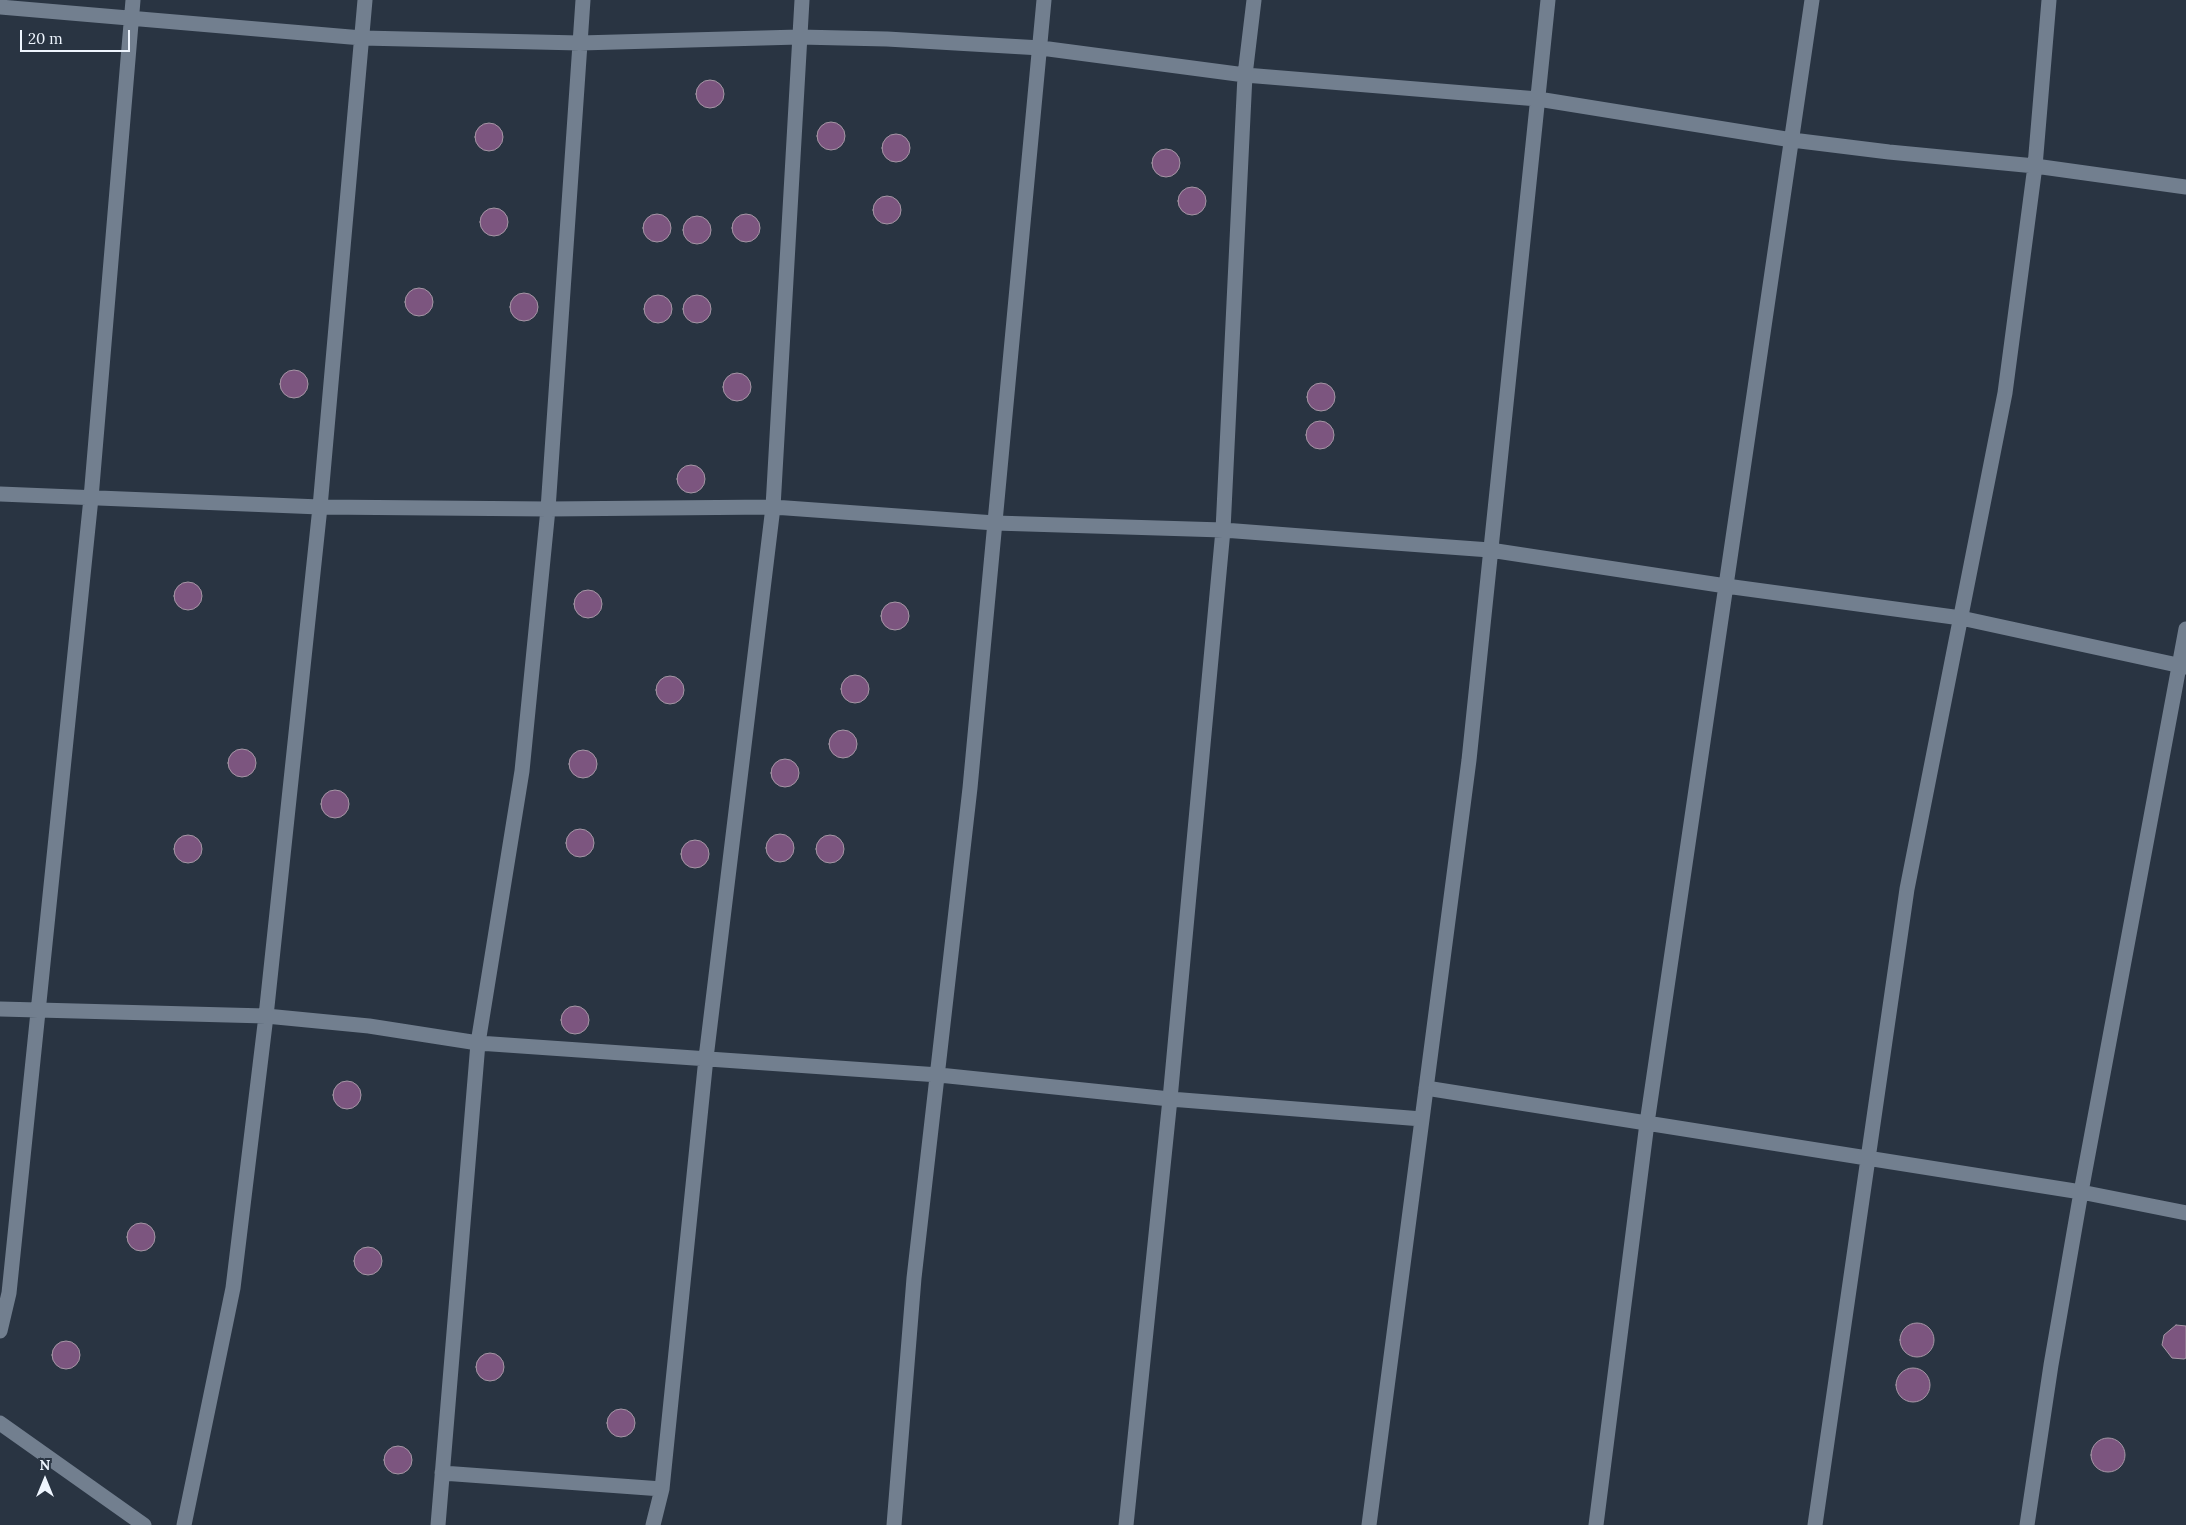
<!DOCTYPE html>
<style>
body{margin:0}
#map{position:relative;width:2186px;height:1525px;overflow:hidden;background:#293442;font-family:Lora,serif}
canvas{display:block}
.north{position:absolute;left:20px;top:1455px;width:50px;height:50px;-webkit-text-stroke:4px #293442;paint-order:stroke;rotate:0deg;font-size:14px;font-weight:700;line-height:20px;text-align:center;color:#eef5fe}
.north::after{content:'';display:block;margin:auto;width:18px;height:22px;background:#eef5fe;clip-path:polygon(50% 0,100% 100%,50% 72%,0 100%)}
.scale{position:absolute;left:20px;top:30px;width:110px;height:22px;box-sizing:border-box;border:2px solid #eef5fe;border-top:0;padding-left:6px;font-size:15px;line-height:18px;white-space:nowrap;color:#eef5fe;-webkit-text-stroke:4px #293442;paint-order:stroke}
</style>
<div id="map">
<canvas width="2186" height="1525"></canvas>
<div class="north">N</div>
<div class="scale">20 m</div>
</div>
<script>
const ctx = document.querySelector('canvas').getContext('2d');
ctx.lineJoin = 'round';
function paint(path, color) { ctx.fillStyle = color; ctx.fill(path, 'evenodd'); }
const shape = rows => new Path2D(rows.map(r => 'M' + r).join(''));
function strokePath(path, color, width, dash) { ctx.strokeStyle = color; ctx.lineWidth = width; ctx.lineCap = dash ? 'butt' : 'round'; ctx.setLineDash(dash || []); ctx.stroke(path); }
const building = shape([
 '696 94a14 14 0 1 1 28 0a14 14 0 1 1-28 0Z',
 '817 136a14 14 0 1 1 28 0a14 14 0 1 1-28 0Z',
 '475 137a14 14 0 1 1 28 0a14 14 0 1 1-28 0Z',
 '882 148a14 14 0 1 1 28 0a14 14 0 1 1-28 0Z',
 '1152 163a14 14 0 1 1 28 0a14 14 0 1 1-28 0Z',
 '1178 201a14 14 0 1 1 28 0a14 14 0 1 1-28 0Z',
 '873 210a14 14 0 1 1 28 0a14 14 0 1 1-28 0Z',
 '480 222a14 14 0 1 1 28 0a14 14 0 1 1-28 0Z',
 '732 228a14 14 0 1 1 28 0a14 14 0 1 1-28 0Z',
 '643 228a14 14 0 1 1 28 0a14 14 0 1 1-28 0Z',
 '683 230a14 14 0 1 1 28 0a14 14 0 1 1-28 0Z',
 '405 302a14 14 0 1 1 28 0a14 14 0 1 1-28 0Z',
 '510 307a14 14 0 1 1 28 0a14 14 0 1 1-28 0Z',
 '683 309a14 14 0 1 1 28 0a14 14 0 1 1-28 0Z',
 '644 309a14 14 0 1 1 28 0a14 14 0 1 1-28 0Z',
 '280 384a14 14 0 1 1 28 0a14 14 0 1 1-28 0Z',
 '723 387a14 14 0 1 1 28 0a14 14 0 1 1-28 0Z',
 '1307 397a14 14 0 1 1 28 0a14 14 0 1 1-28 0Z',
 '1306 435a14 14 0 1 1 28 0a14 14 0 1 1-28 0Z',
 '677 479a14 14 0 1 1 28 0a14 14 0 1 1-28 0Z',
 '174 596a14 14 0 1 1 28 0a14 14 0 1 1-28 0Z',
 '574 604a14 14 0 1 1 28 0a14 14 0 1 1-28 0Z',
 '881 616a14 14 0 1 1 28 0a14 14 0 1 1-28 0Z',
 '841 689a14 14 0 1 1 28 0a14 14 0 1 1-28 0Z',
 '656 690a14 14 0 1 1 28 0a14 14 0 1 1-28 0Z',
 '829 744a14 14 0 1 1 28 0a14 14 0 1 1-28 0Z',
 '228 763a14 14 0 1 1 28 0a14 14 0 1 1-28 0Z',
 '569 764a14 14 0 1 1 28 0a14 14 0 1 1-28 0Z',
 '771 773a14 14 0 1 1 28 0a14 14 0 1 1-28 0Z',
 '321 804a14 14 0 1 1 28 0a14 14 0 1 1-28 0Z',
 '566 843a14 14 0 1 1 28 0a14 14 0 1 1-28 0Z',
 '766 848a14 14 0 1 1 28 0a14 14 0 1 1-28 0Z',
 '174 849a14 14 0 1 1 28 0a14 14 0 1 1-28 0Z',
 '816 849a14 14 0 1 1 28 0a14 14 0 1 1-28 0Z',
 '681 854a14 14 0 1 1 28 0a14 14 0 1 1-28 0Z',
 '561 1020a14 14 0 1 1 28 0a14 14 0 1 1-28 0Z',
 '333 1095a14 14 0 1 1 28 0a14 14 0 1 1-28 0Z',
 '127 1237a14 14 0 1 1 28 0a14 14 0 1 1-28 0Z',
 '354 1261a14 14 0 1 1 28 0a14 14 0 1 1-28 0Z',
 '1900 1340a17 17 0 1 1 34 0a17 17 0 1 1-34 0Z',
 [2176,1325,2186,1326,2186,1358,2184,1359,2172,1358,2162,1345,2164,1335,2176,1325],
 '52 1355a14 14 0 1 1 28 0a14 14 0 1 1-28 0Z',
 '476 1367a14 14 0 1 1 28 0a14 14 0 1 1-28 0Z',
 '1896 1385a17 17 0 1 1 34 0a17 17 0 1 1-34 0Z',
 '607 1423a14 14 0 1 1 28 0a14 14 0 1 1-28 0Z',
 '2091 1455a17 17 0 1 1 34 0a17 17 0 1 1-34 0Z',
 '384 1460a14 14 0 1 1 28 0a14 14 0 1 1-28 0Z'
]);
paint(building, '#7c557f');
strokePath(building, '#a596a5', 1);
strokePath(shape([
 [0,7,362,38,580,43,799,37,887,39,1041,48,1245,75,1538,99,1792,140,1889,152,2035,166,2186,187],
 [0,494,320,507,548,509,773,507,995,523,1223,530,1354,540,1490,550,1726,586,1961,618,2186,667],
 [0,1009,266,1016,369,1026,478,1043,939,1075,1170,1099,1422,1119],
 [1426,1088,2081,1192,2186,1213],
 [0,1331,9,1293,91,498,133,0],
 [0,1423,144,1525],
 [442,1473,662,1489],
 [184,1525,233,1288,266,1016,320,507,365,0],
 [438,1525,478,1043,522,771,548,509,583,0],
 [653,1525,662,1489,706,1058,773,507,802,0],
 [894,1525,914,1278,970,788,1044,0],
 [1126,1525,1170,1099,1223,530,1245,75,1254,0],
 [1369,1525,1469,760,1548,0],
 [1596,1525,1647,1123,1812,0],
 [1815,1525,1907,889,2005,393,2035,166,2049,0],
 [2027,1525,2051,1365,2081,1192,2186,629]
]), '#727f8f', 15);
</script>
